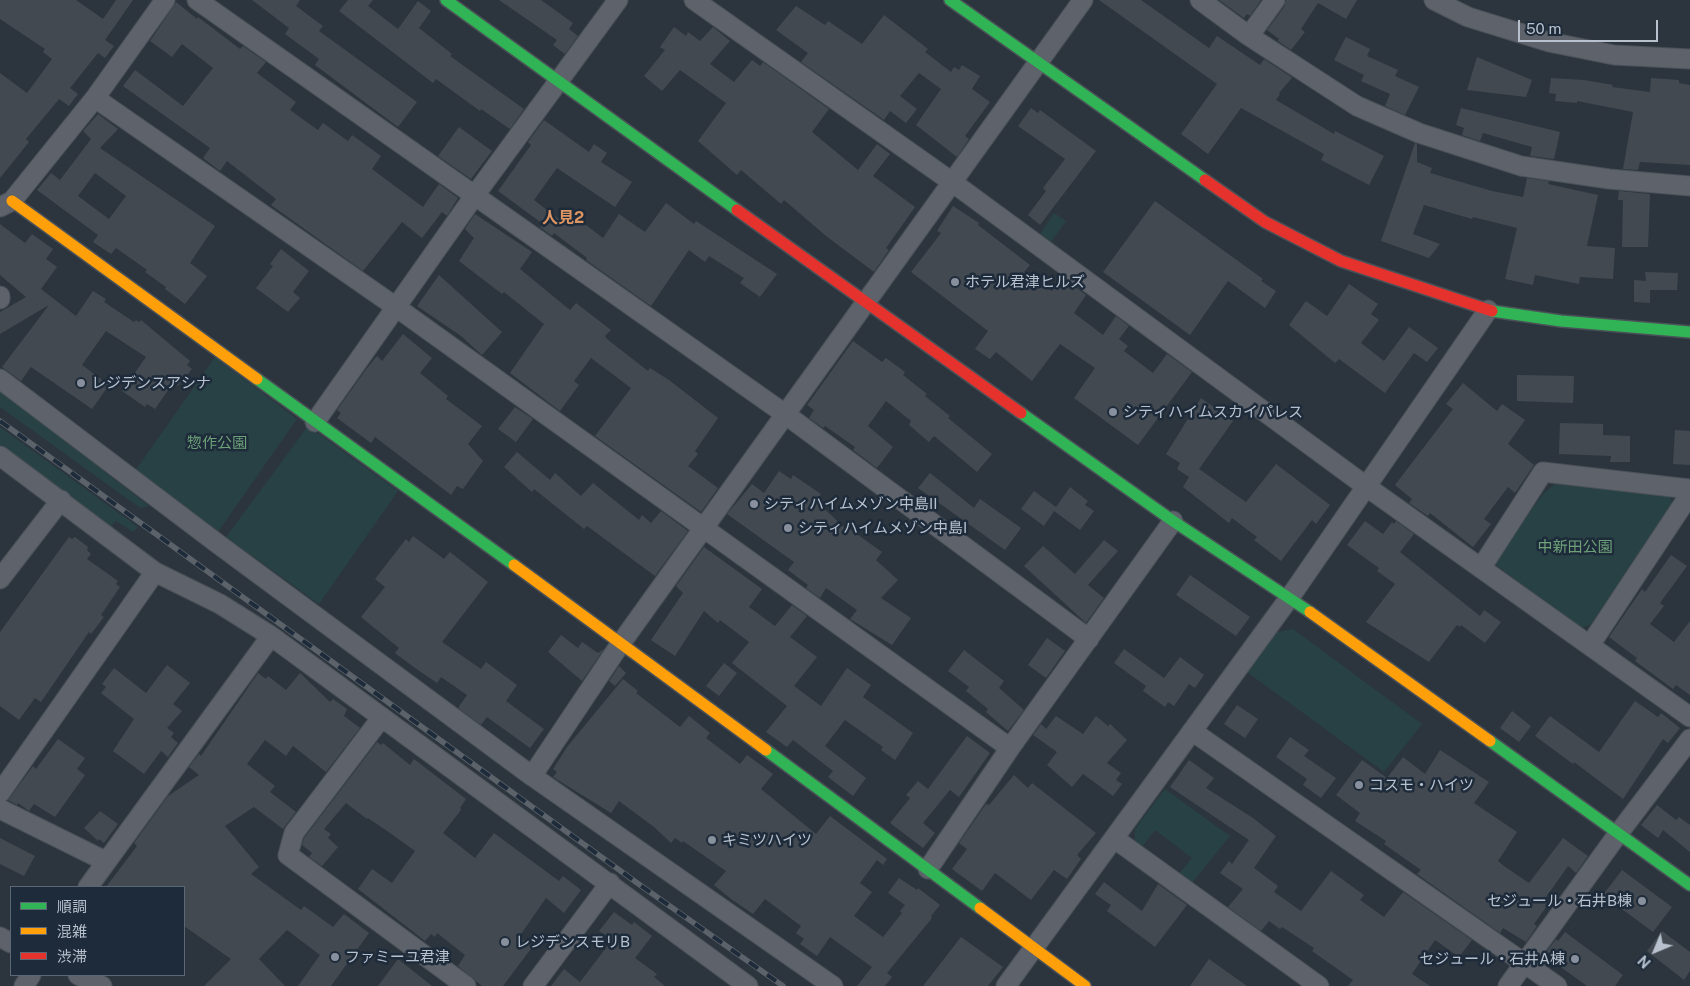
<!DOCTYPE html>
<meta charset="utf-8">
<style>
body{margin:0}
#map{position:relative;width:1690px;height:986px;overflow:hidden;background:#2c353e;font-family:"Public Sans","Noto Sans JP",sans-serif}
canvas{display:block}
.legend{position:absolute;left:10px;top:886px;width:175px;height:90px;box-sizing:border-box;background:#1e2b3a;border:1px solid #5c6775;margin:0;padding:6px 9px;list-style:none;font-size:15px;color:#b8c1ce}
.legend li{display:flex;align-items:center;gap:10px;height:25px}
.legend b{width:25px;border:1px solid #5c6775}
.north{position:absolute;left:1630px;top:926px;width:50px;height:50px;-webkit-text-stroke:4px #1e2b3a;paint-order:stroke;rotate:225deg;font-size:14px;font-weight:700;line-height:20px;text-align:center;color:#b8c1ce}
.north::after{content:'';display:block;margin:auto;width:18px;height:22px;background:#b8c1ce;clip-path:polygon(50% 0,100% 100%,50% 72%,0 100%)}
.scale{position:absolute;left:1518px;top:20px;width:140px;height:22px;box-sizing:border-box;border:2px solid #b8c1ce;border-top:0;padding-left:6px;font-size:15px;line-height:18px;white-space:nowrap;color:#b8c1ce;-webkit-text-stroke:4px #1e2b3a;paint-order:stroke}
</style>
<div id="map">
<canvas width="1690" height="986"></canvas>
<ul class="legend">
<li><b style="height:6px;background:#30b455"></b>順調</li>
<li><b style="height:6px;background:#ff9f0a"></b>混雑</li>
<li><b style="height:6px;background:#e5322d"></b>渋滞</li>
</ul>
<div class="north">N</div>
<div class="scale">50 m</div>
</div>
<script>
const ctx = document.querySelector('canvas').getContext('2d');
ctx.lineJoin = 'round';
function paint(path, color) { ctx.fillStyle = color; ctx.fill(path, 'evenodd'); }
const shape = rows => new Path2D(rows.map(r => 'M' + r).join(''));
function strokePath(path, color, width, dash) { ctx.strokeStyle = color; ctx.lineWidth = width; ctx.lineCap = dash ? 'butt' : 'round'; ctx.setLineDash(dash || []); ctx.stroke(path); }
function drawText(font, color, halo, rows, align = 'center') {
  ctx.font = font + ' "Public Sans","Noto Sans JP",sans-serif'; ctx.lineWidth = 5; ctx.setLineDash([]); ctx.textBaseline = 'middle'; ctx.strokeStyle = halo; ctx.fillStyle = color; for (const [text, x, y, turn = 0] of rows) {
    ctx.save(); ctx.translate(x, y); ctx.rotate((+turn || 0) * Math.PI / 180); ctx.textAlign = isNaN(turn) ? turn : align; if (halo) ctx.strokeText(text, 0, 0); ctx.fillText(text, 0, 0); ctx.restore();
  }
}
paint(shape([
 [1054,213,1066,221,1051,242,1040,234],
 [215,357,297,419,218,532,135,471],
 [0,390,149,506,140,508,0,407],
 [308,426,398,491,319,604,226,537],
 [0,427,138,527,133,532,116,521,110,527,0,448],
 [1555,484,1669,494,1673,506,1590,625,1581,628,1496,565,1498,554,1543,494],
 [1293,629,1422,724,1384,772,1247,672,1277,632],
 [1165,789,1230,836,1191,884,1178,875,1192,858,1155,830,1141,848,1135,844,1135,829]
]), '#284145');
paint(shape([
 [0,0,76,0,103,19,116,0,133,0,105,40,114,46,105,58,98,53,70,88,78,94,69,106,59,99,26,139,29,142,0,178,0,73,27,93,52,59,43,52,45,49,0,19],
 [252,0,300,0,296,6,323,26,319,31,417,102,398,127,315,65,319,59,285,34,289,28],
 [348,0,373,0,368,6,398,29,418,1,431,11,419,28,452,54,450,56,524,109,510,129,481,109,480,111,436,79,433,83,339,11],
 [499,0,541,0,573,23,569,29,578,36,565,54,553,45,557,40],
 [1099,0,1141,0,1209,48,1217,36,1260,65,1264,59,1290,76,1292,78,1279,93,1280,94,1276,100,1334,134,1335,131,1384,156,1369,185,1321,160,1324,154,1241,108,1208,154,1181,134,1217,84],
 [1219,0,1261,0,1250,16,1247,14,1244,18],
 [1286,0,1357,0,1346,19,1318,3,1301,29,1305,32,1291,50,1278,41,1279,39,1267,30,1284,7],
 [176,2,197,19,198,17,240,49,243,46,266,62,257,73,296,102,290,110,318,130,323,123,348,141,352,135,381,156,372,169,423,207,439,184,458,198,447,216,442,212,422,238,402,222,363,271,271,205,276,199,227,161,220,171,203,158,210,148,123,86,135,70,183,106,213,68,182,44,172,57,150,41],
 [796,6,825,25,828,21,862,44,884,15,928,49,925,52,951,72,954,67,959,70,962,65,980,76,972,89,990,102,965,136,969,139,957,157,916,125,941,89,919,73,900,96,917,109,906,123,890,111,884,120,801,62,808,53,776,30],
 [674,27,686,36,688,32,700,41,713,27,730,41,710,64,734,82,752,60,760,66,763,62,829,109,812,132,858,170,877,144,890,154,873,176,915,207,886,248,889,250,874,272,826,236,784,200,781,204,741,170,737,175,698,141,726,103,680,70,662,91,644,76,665,50,660,47],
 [1346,37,1370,49,1367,56,1398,70,1395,76,1419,87,1405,115,1385,106,1390,94,1361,81,1364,75,1334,60],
 [1477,57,1532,80,1526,97,1467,90],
 [1551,78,1584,80,1613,85,1612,87,1650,92,1651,78,1679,80,1679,83,1690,85,1690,165,1640,162,1638,170,1623,169,1633,112,1577,101,1577,103,1555,101,1556,94,1549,93],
 [1031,108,1038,113,1040,110,1096,151,1040,225,1028,215,1046,191,1043,188,1065,159,1018,126],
 [1461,108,1560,132,1554,159,1530,156,1532,147,1483,133,1480,141,1462,135,1464,128,1456,125],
 [98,114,118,129,100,148,215,226,190,263,207,276,185,304,165,289,166,287,145,272,147,270,116,248,111,254,93,242,98,235,37,190,51,173,60,180,91,139,83,131],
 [95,173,126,196,109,219,78,196],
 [544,120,589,152,594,144,607,153,601,162,632,182,615,207,557,168,534,200,564,223,570,213,603,238,619,214,645,232,666,203,694,224,696,221,777,274,760,297,740,283,744,278,709,256,705,262,689,250,651,306,586,260,587,258,554,233,552,236,540,227,543,224,498,191,531,145,528,142],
 [459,127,492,151,471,179,438,156],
 [1415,143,1417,144,1417,162,1432,168,1430,173,1492,191,1523,197,1527,178,1549,181,1548,184,1598,195,1587,246,1615,248,1613,279,1580,277,1579,284,1535,275,1533,285,1505,279,1517,228,1473,217,1472,219,1424,205,1413,234,1440,244,1429,258,1381,241],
 [1619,191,1650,194,1648,247,1622,247,1623,200,1618,200],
 [1155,201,1263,279,1261,281,1276,291,1265,308,1228,281,1190,335,1103,272],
 [953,206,979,223,978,225,1030,265,1024,272,1052,291,1062,277,1086,295,1074,313,1103,335,1116,316,1129,326,1119,339,1128,346,1124,351,1153,373,1167,354,1192,372,1138,445,1074,398,1095,368,1060,344,1032,381,996,352,990,359,975,349,988,331,911,272,941,233,937,231],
 [475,214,532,252,520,269,570,310,576,303,611,330,605,336,607,339,648,371,650,368,669,380,718,418,695,451,698,454,688,466,718,488,701,512,595,436,631,388,591,358,574,381,579,385,560,411,510,373,544,324,504,292,502,294,459,261,474,238,465,229],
 [0,224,25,243,32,234,53,249,46,259,57,267,41,289,76,316,93,291,106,299,104,302,134,322,136,320,139,322,141,320,190,361,187,365,192,369,178,386,174,382,155,409,147,404,145,407,122,391,146,357,106,331,82,365,109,385,92,409,31,367,21,381,2,367,49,305,0,334,0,312,26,297,0,275],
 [281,249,309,271,293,292,300,298,288,312,256,288,273,266,270,264],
 [1645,272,1678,273,1677,290,1650,290,1650,303,1634,302,1634,280,1646,281],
 [439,275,502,332,482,355,461,336,417,306],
 [1349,284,1378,304,1371,314,1379,320,1361,343,1384,361,1409,327,1438,348,1427,362,1414,353,1385,393,1339,359,1335,363,1289,325,1306,301,1327,316],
 [403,334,432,358,420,373,448,396,446,399,482,426,468,444,483,461,463,489,457,486,451,495,375,437,371,443,337,418,341,413,337,410,367,368,377,356,382,361],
 [853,341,882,362,886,358,905,372,903,375,927,394,925,396,950,416,948,418,992,454,977,472,934,436,929,442,909,425,911,421,886,401,868,426,893,447,877,468,853,450,855,447,825,426,823,428,809,418,814,410,807,405],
 [1517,375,1574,376,1573,403,1517,401],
 [1463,383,1497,411,1502,404,1525,420,1508,444,1534,465,1515,493,1508,487,1484,519,1491,524,1473,547,1430,513,1428,516,1409,503,1412,499,1395,485,1453,409,1446,404],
 [1201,398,1233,421,1199,469,1246,502,1276,464,1330,505,1316,524,1312,520,1281,561,1254,540,1257,537,1232,518,1229,523,1183,487,1189,477,1177,469,1180,463,1166,454],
 [515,407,533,419,516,442,498,429],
 [1560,423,1603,424,1603,435,1630,436,1630,462,1610,462,1611,456,1559,454],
 [1675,430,1690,431,1690,465,1673,464],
 [517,452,550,480,555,473,581,496,593,483,639,520,642,515,651,523,661,511,688,531,655,576,587,526,584,529,534,489,532,492,504,467],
 [779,471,791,479,793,475,821,494,816,501,846,529,847,527,882,552,876,560,898,580,881,598,911,618,892,645,850,619,857,610,826,588,820,598,806,588,808,585,788,570,794,562,727,514,752,484,764,493],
 [930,473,974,508,980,499,1021,528,1005,550,918,488],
 [1070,487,1088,501,1085,505,1094,511,1080,530,1054,511,1044,526,1021,509,1034,491,1056,507],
 [1365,521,1383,534,1392,522,1394,524,1396,521,1414,534,1400,552,1480,616,1484,610,1501,622,1485,643,1461,625,1460,627,1457,625,1429,662,1366,622,1395,584,1377,571,1379,568,1347,545],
 [413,536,444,559,450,552,488,582,442,642,481,669,486,662,517,685,506,701,544,729,530,748,487,717,481,725,458,708,467,695,441,677,437,683,415,668,395,653,399,648,361,617,385,587,375,579,406,539,409,542],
 [69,537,72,539,75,537,88,547,87,550,91,554,87,559,118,581,116,584,120,587,101,615,104,617,91,634,89,632,41,702,35,698,19,720,0,706,0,632],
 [1104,540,1118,551,1088,585,1104,598,1086,623,1024,566,1043,546,1075,574],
 [704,547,762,589,749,607,775,626,792,605,807,616,790,637,817,657,794,686,821,706,847,668,871,685,863,697,913,733,895,760,881,750,883,747,845,720,825,746,866,778,853,796,828,777,833,771,793,740,787,747,766,732,787,706,732,663,749,642,720,620,718,623,704,611,675,656,651,640,683,593,676,586],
 [1671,555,1687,566,1660,603,1664,606,1650,624,1674,642,1690,621,1690,695,1676,685,1673,689,1635,661,1637,658,1609,637,1642,589,1645,592],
 [1190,575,1250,617,1236,636,1176,595],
 [561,635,578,648,582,642,598,653,604,649,582,681,548,652],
 [1047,638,1065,651,1046,678,1028,665],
 [1124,649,1164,678,1180,657,1204,675,1195,688,1189,684,1174,706,1168,702,1165,707,1143,691,1146,686,1114,663],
 [964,650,1004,681,999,688,1024,710,1008,731,986,712,988,709,966,691,969,687,948,671],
 [724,663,737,673,719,696,706,686],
 [167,665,190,683,173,704,182,711,167,728,174,733,171,737,178,743,168,757,161,751,144,774,113,751,134,719,101,693,106,687,102,684,114,668,146,693],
 [619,666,626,673,615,686,609,681],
 [258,673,266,679,268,676,286,690,300,673,330,702,333,699,347,709,344,716,360,728,326,772,293,746,286,756,265,740,247,764,275,786,270,792,296,812,283,829,254,807,225,826,259,867,251,874,301,910,304,906,333,927,344,914,369,933,331,986,298,986,320,955,287,930,259,959,285,986,204,986,231,959,184,926,184,887,106,887,137,846,134,843,168,796,199,775,189,767,199,754,201,756],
 [623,679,638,691,636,693,680,727,689,716,710,733,706,738,740,764,747,755,773,774,761,789,816,834,830,816,887,859,883,865,877,860,860,883,872,892,854,916,883,937,902,913,900,911,905,905,888,893,899,878,917,890,918,888,940,905,931,916,932,918,887,973,892,977,885,986,857,986,872,967,830,937,817,956,800,944,804,939,796,933,801,926,765,899,753,914,731,899,714,885,726,871,683,841,682,843,675,838,671,843,654,827,619,801,611,813,553,777,557,772,553,769,567,747],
 [1635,701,1658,717,1661,713,1680,728,1668,743,1663,739,1623,799,1574,762,1573,764,1535,736,1550,716,1599,752],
 [1237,705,1258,719,1245,738,1224,724],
 [1512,711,1531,726,1519,742,1500,728],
 [1056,716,1083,734,1096,716,1108,726,1110,724,1127,740,1107,763,1121,773,1116,780,1122,784,1113,796,1083,774,1072,787,1047,765,1057,752,1033,735,1041,724,1046,729],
 [967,736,990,753,959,797,950,790,923,823,935,833,923,848,890,823,910,798,906,795,918,781,928,789],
 [1290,737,1309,750,1304,756,1336,778,1321,798,1303,785,1307,779,1276,757],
 [58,739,85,758,77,769,85,775,55,817,34,804,29,811,18,803,17,805,8,800,33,766,36,769],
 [377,742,381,745,383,743,410,765,414,759,466,799,460,808,461,810,443,833,475,858,494,833,559,881,563,876,581,890,564,913,546,898,519,937,533,946,503,986,482,986,458,966,465,955,437,933,435,937,431,934,425,941,358,889,372,869,392,883,415,851,390,833,368,818,367,819,346,803,324,829,331,834,328,838,338,847,322,866,309,857,312,853,302,845,304,838],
 [1440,750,1489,782,1474,803,1517,832,1498,861,1504,866,1529,883,1563,838,1588,856,1576,873,1568,866,1544,900,1549,903,1534,924,1537,926,1526,942,1503,928,1500,933,1417,874,1421,870,1384,844,1386,841,1355,821,1360,813,1336,795,1362,760,1387,778,1403,757,1425,774],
 [1189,760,1214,778,1206,788,1253,818,1276,836,1254,868,1278,886,1274,892,1301,911,1331,871,1364,895,1360,900,1384,917,1403,892,1472,940,1459,957,1435,940,1412,974,1430,986,1348,986,1353,980,1312,951,1314,948,1282,927,1280,929,1269,921,1261,931,1228,907,1243,889,1220,873,1229,861,1232,864,1249,840,1170,787],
 [1014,775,1028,788,1032,783,1096,833,1077,855,1081,859,1067,879,1054,870,1031,900,995,873,982,891,952,869,967,849,959,843,986,804,989,805],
 [1657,805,1676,820,1679,817,1690,825,1690,852,1663,830,1658,838,1641,825],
 [100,811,118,824,104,843,99,839,98,841,84,828],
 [0,838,35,856,24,876,0,864],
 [1622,870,1672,907,1653,932,1603,895],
 [1104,882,1142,911,1158,884,1187,905,1155,947,1107,911,1111,905,1095,894],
 [614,912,632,925,634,922,652,936,635,958,657,974,654,977,665,986,551,986,564,969,580,982,612,940,599,931],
 [1662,931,1690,952,1690,971,1684,980,1647,951],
 [1565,932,1623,975,1615,986,1587,986,1544,955,1556,939,1558,941],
 [961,937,1003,967,988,986,923,986],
 [398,959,432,986,378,986],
 [1209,959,1247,986,1190,986]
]), '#424951');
const street = shape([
 [197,0,785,414,1089,639],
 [694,0,952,182,1367,487,1690,717],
 [1200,0,1249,36,1357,106,1419,133,1521,166,1609,179,1690,186],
 [1434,0,1468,17,1549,42,1614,55,1690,59],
 [1249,36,1275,0],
 [95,98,396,307,1010,748],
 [0,207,12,201,95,98,165,0],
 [0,296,0,299],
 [0,379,218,544,532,776,833,986],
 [315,422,475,195,618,0],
 [0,456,155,572,220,604,271,636,748,986],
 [1481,568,1543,472,1690,489],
 [0,579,61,500],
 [1590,645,1690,494],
 [382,717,294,833,288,855,466,986],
 [1192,731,1557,986],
 [532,776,621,643,1083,0],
 [0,793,155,572],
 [0,809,105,861],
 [1115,839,1319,986],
 [928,869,1010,748,1173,521],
 [88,887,271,636],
 [0,937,11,943],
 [78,975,102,986],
 [24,986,31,975],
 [533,986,610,883],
 [1006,986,1290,597,1488,310],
 [1508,986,1618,834,1690,739]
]);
const fast = shape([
 [446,0,737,210],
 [950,0,1205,180],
 [1492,311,1561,321,1690,332],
 [257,379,514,565],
 [1021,413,1173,521,1310,612],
 [1490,741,1690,885],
 [766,750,980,908]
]);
const slow = shape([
 [12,201,257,379],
 [514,565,766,750],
 [1310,612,1490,741],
 [980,908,1085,986]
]);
const jam = shape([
 [1205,180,1265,222,1341,261,1492,311],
 [737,210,1021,413]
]);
strokePath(street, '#4b5158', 21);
strokePath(fast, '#4b5158', 14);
strokePath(slow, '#4b5158', 14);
strokePath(jam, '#4b5158', 14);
strokePath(street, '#5e636b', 19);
strokePath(fast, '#30b455', 11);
strokePath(slow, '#ff9f0a', 11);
strokePath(jam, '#e5322d', 11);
const rail = shape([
 [0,421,640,885,783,986]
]);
strokePath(rail, '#5b626a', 5.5);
strokePath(rail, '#1e2b3a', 4, [11]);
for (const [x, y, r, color] of [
 [955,282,5,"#87909c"],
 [81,383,5,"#87909c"],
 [1113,412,5,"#87909c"],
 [754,504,5,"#87909c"],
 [788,528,5,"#87909c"],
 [1359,785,5,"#87909c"],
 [712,840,5,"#87909c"],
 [1642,901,5,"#87909c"],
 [505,942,5,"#87909c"],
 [335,957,5,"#87909c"],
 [1575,959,5,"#87909c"]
]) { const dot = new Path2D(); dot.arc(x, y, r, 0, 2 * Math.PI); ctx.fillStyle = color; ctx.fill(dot); strokePath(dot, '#1e2b3a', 2); }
drawText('15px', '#b8c1ce', '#1e2b3a', [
 ["ホテル君津ヒルズ",965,282],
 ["レジデンスアシナ",91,383],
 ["シティハイムスカイパレス",1123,412],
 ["シティハイムメゾン中島II",764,504],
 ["シティハイムメゾン中島I",798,528],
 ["コスモ・ハイツ",1369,785],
 ["キミツハイツ",722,840],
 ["セジュール・石井B棟",1632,901,"right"],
 ["レジデンスモリB",515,942],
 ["ファミーユ君津",345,957],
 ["セジュール・石井A棟",1565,959,"right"]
], 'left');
drawText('15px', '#6da178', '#1e2b3a', [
 ["惣作公園",217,443],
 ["中新田公園",1575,547]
]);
drawText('bold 16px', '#de9562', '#1e2b3a', [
 ["人見2",563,218]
]);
</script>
